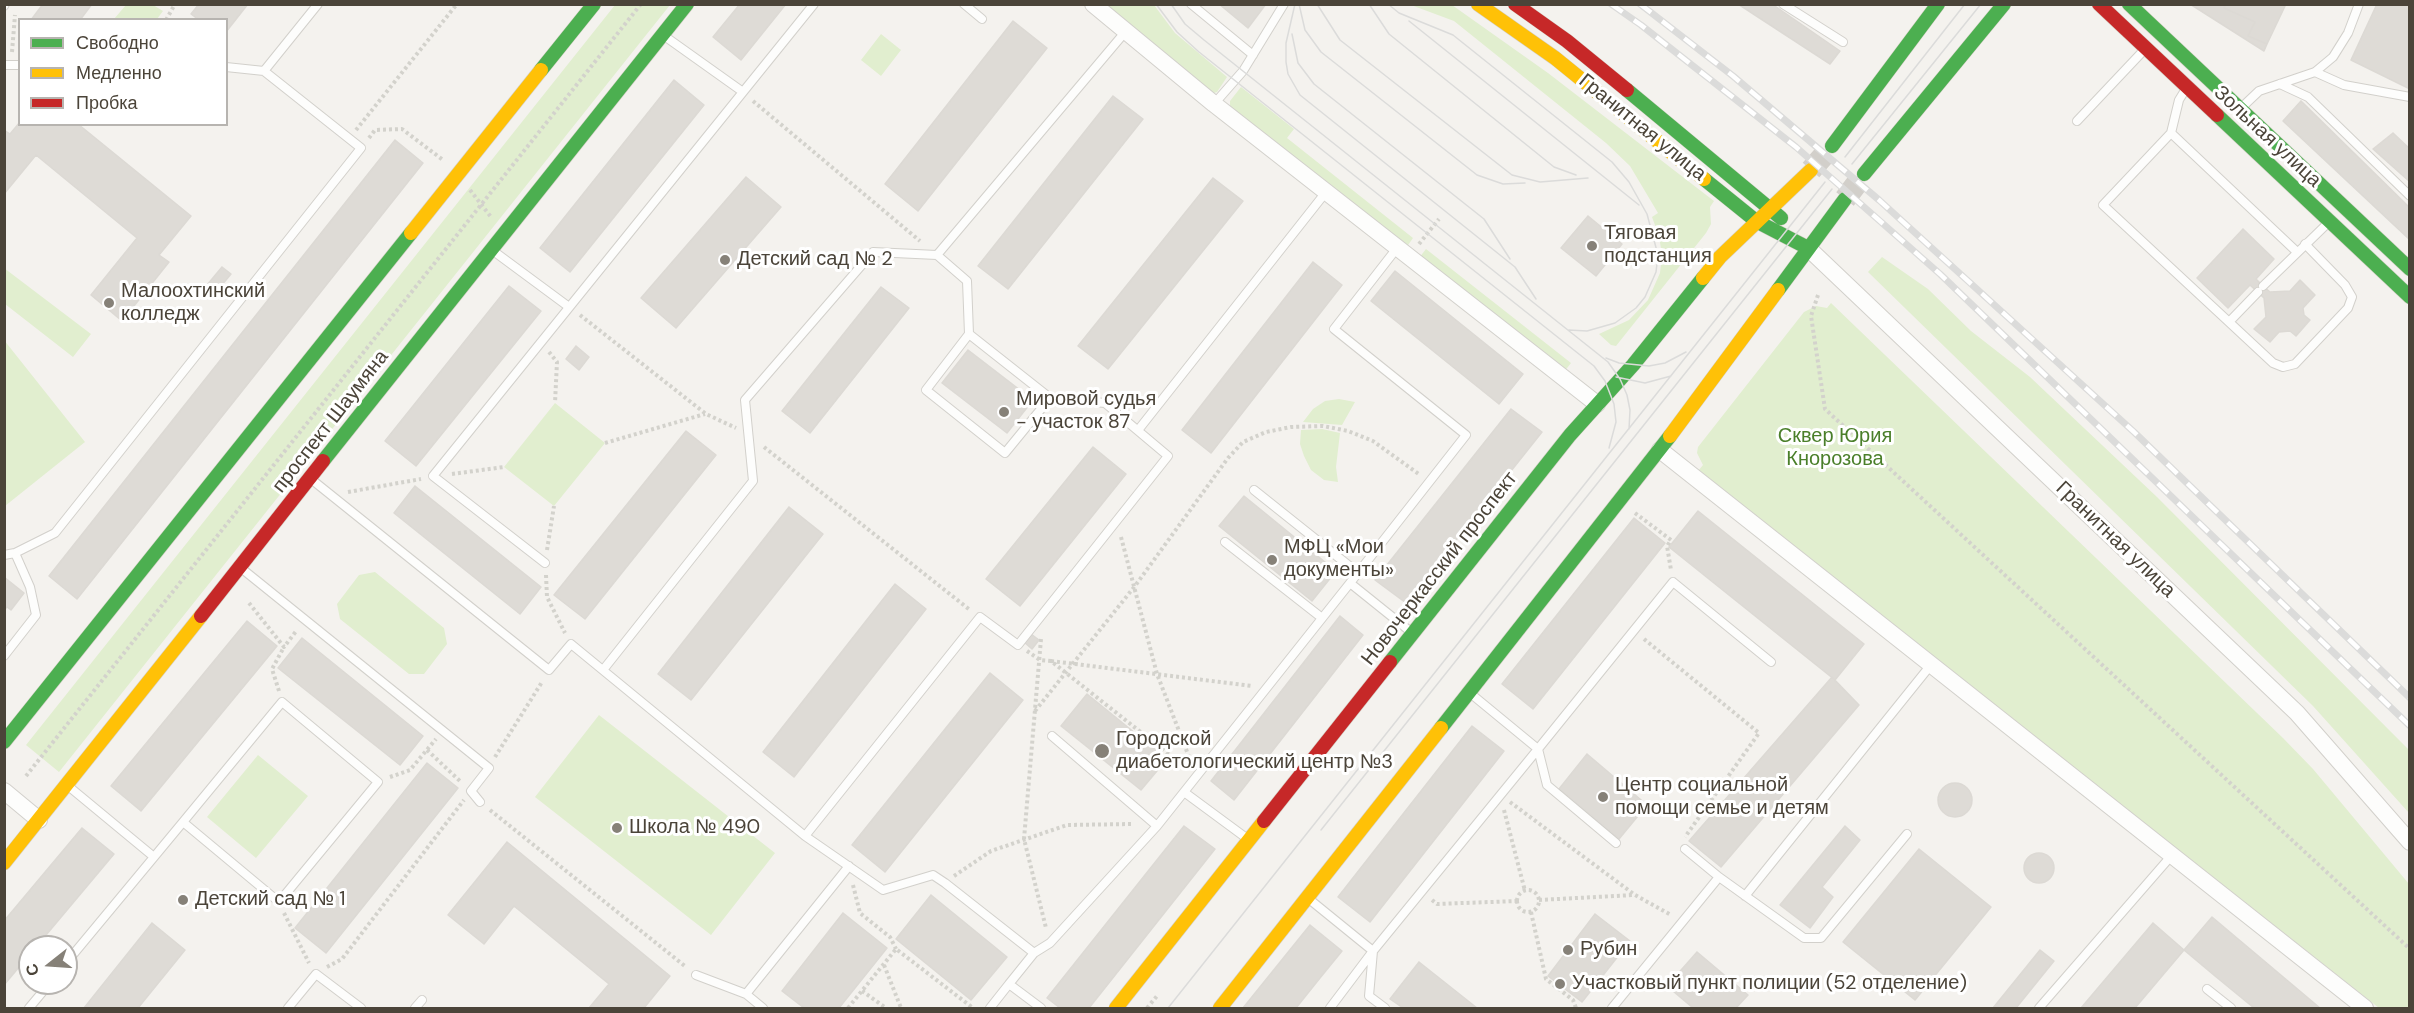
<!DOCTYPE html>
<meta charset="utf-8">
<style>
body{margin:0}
#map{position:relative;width:2414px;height:1013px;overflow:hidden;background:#f4f2ee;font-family:"DM Sans",sans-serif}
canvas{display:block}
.frame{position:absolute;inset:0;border:6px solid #4b4439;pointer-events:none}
.legend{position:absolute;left:18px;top:18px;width:210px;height:108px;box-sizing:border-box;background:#fff;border:2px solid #b7b4b0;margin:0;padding:8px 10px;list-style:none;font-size:18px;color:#4b4439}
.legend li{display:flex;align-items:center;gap:12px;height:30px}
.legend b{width:30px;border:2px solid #b7b4b0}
.north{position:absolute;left:18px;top:935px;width:60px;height:60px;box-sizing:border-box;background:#fff;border:2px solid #b7b4b0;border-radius:50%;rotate:253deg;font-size:16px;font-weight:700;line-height:24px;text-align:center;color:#4b4439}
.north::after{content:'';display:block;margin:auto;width:21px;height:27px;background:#868178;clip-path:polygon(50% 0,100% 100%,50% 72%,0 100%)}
</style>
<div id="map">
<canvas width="2414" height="1013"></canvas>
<div class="frame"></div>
<ul class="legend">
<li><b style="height:8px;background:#4caf50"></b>Свободно</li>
<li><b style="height:8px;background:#ffc107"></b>Медленно</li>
<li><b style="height:8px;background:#c62828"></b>Пробка</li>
</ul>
<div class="north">С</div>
</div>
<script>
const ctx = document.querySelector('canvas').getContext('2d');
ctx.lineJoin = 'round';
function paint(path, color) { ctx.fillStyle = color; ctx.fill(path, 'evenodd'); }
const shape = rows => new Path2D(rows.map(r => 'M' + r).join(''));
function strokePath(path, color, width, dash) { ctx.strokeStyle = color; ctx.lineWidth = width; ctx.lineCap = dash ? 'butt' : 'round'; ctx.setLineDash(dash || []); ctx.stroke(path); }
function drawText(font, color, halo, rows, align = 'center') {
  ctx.font = font + ' "DM Sans",sans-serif'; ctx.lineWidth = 6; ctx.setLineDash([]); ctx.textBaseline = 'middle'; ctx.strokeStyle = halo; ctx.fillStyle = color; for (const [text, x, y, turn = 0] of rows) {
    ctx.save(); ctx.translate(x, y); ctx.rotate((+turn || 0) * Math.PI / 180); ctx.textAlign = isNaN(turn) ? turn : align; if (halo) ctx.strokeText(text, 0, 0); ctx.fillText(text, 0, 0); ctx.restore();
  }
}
paint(shape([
 [126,5,153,5,163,11,157,19,114,19],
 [615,5,670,5,59,772,26,745],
 [1100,5,1154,5,1175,33,1227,77,1217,92,1211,94],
 [1411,5,1452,5,1548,73,1714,201,1710,207,1711,224,1706,233,1616,346,1611,345,1599,334,1629,320,1648,300,1660,273,1662,255,1659,236,1652,217,1658,213,1630,166,1606,143,1454,21],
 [881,34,901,50,881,76,861,60],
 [1241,87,1294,129,1287,138,1413,238,1406,248,1230,108,1230,101],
 [1426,249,1571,363,1564,372,1419,258],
 [1882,257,1928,289,1971,331,2030,377,2157,497,2409,750,2409,813,2313,706,1868,272],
 [4,268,91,334,73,357,5,304],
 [1831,303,2283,738,2313,769,2409,884,2409,1008,2379,1008,1698,471,1703,465,1697,453,1698,447,1804,312,1816,306,1827,308],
 [4,340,85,442,5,506,4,506],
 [1339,399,1355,402,1342,425,1303,422,1313,409,1325,401],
 [555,403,605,443,554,506,504,467],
 [1322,429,1340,433,1336,467,1338,482,1324,480,1311,470,1304,456,1300,444,1301,430],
 [375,572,444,628,447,644,424,674,409,674,340,619,337,604,359,575],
 [599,715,775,853,711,935,535,797],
 [258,755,308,796,256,858,207,817]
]), '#e1eecf');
const building = shape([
 [43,4,92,4,80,20,31,20,43,4],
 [199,4,248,4,226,32,226,20,199,20,191,14,199,4],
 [740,4,786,4,741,60,713,37,740,4],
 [1219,4,1266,4,1248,28,1219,4],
 [1738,4,1772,4,1840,51,1830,64,1738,4],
 [2190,4,2226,4,2224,8,2255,22,2248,36,2267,44,2264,51,2190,4],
 [2226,4,2286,4,2267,44,2248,36,2255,22,2224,8,2226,4],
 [2377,4,2410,4,2410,89,2351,60,2377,4],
 [1013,21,1047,48,918,211,885,184,1013,21],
 [674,80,704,105,570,272,540,248,674,80],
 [1113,96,1143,119,1008,289,978,266,1113,96],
 [2301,101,2410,208,2410,240,2283,121,2301,101],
 [20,122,20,124,78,124,191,216,159,255,169,262,122,321,91,295,137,238,36,155,4,194,4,130,10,134,20,122],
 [2393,133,2410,149,2410,182,2373,149,2393,133],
 [395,140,423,163,77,599,49,576,395,140],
 [746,177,781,207,676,328,641,298,746,177],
 [1213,178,1243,201,1108,369,1078,346,1213,178],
 [1588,216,1622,244,1596,276,1561,248,1588,216],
 [2243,229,2274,259,2256,279,2263,286,2270,292,2290,291,2300,280,2315,295,2303,308,2304,315,2310,320,2296,336,2290,331,2279,332,2270,342,2254,329,2266,317,2264,298,2250,285,2228,308,2197,278,2243,229],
 [1313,262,1342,285,1211,453,1182,430,1313,262],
 [222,267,231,274,216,292,207,285,222,267],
 [1395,271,1523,374,1499,404,1371,301,1395,271],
 [509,286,541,311,416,466,385,441,509,286],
 [881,287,909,308,810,433,782,411,881,287],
 [576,346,589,357,579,370,566,359,576,346],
 [968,350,1033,400,1007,433,942,383,968,350],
 [1511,409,1542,432,1406,603,1375,580,1511,409],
 [686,431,716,455,585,619,554,595,686,431],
 [1093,447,1126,474,1020,606,986,579,1093,447],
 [415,486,541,587,520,614,394,513,415,486],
 [1244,496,1336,571,1312,601,1219,526,1244,496],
 [789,507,823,534,691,700,658,674,789,507],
 [1698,511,1864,644,1835,680,1669,547,1698,511],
 [1634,518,1665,543,1533,709,1502,684,1634,518],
 [4,577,24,593,11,610,7,607,4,610,4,577],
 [895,584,926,609,794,777,763,752,895,584],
 [1340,616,1363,635,1234,800,1211,781,1340,616],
 [247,621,277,646,141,811,111,786,247,621],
 [1031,634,1039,640,1032,649,1024,642,1031,634],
 [302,638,423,736,400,765,278,668,302,638],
 [990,673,1023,700,885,872,852,845,990,673],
 [1832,677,1859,705,1721,867,1689,841,1832,677],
 [1087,694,1167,759,1141,790,1061,726,1087,694],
 [1472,726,1504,751,1370,922,1338,897,1472,726],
 [1587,754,1647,805,1619,839,1559,789,1587,754],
 [427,763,458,788,326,953,295,928,427,763],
 '1938 800a17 17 0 1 1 34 0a17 17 0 1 1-34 0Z',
 [1184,826,1215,849,1089,1008,1060,1008,1047,998,1184,826],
 [1845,826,1860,840,1822,887,1833,897,1810,928,1780,905,1845,826],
 [82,828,114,854,36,947,30,947,30,954,4,985,4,921,82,828],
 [507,842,670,976,644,1008,589,1008,609,984,514,906,484,944,448,915,507,842],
 [1919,849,1991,907,1915,1000,1843,942,1919,849],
 '2024 868a15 15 0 1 1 30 0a15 15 0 1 1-30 0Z',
 [931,895,1007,957,971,1000,896,939,931,895],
 [843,913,887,948,839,1008,804,1008,782,991,843,913],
 [1595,914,1630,941,1582,1002,1548,976,1595,914],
 [2212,917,2320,1008,2254,1008,2215,976,2184,950,2212,917],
 [152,923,185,950,138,1008,84,1008,152,923],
 [2153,923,2184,950,2135,1008,2081,1008,2153,923],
 [1310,925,1342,951,1320,978,1296,1008,1243,1008,1310,925],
 [2040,950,2054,961,2016,1008,1993,1008,2040,950],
 [1697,952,1748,995,1736,1008,1693,1008,1667,986,1697,952],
 [1419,962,1477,1008,1403,1008,1390,999,1419,962]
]);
paint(building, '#dedbd6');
strokePath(building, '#dcd9d4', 1.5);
strokePath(shape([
 [1811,170,1832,146],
 [1845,199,1864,174]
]), '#d2cfca', 22, [22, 11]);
const lane = shape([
 [964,4,982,19],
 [1191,4,1253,55],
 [1783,4,1843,42],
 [4,6,5,4],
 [663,35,743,92],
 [4,65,20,65],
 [264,71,318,4],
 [2315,72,2344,85,2410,97],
 [2280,84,2308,97,2410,196],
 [2187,87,2179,100,2171,133,2103,205,2229,322,2258,292],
 [1214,104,1243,71,1284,4],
 [2240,109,2259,91,2315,72,2333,57,2348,33,2359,4],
 [2077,121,2145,49],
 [2171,133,2297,252],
 [1397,248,1334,329,1466,435,1350,583,1411,632],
 [492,250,569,307],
 [937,255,1126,31],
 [2263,286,2330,221],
 [2229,322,2273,363,2283,367,2295,364,2348,308,2352,297,2345,285,2305,244],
 [969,334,1050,398],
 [1139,429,1326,192],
 [311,479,549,670,571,644,805,836],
 [1254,490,1358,573],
 [1225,542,1322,618],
 [4,555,15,553,55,533,361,148,264,71,226,67],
 [545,563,433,476,814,4],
 [241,568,489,768,471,791,480,802],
 [4,656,36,615,30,587,15,553],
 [603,670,753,481,745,400,873,252,937,255,967,281,969,334,926,390,1005,453,1050,398,1105,403,1168,456,1018,645,980,617,805,836,883,890,933,875,945,883,1034,953,1009,984,1041,1008],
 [1052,736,1157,826],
 [67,785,154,857],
 [1184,792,1249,840],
 [1616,843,1547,785,1538,749,1673,582,1771,662],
 [1719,877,1804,938,1821,938,1907,834],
 [1745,896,1930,666],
 [1309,899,1373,951,1538,749,1470,693],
 [1373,951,1369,996,1385,1008],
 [1034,953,1050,943,1157,826,1350,583],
 [66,963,154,857,183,822,282,702,378,782,279,902,183,822],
 [696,975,746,994],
 [2207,989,2231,1008],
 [29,1008,50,983],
 [288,1008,316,974,361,1008],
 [415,1008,422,1000],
 [763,1008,746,994,849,866],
 [990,1008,1009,984],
 [1330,1008,1373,951],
 [1612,1008,1719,877,1685,849],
 [2039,1008,2172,855]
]);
const street = shape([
 [1093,4,1214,104,1597,404],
 [1808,248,2297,713,2410,842],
 [1660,450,2365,1008],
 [4,791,39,820]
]);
const fast = shape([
 [2129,4,2410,269],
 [541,70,594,4],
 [1627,90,1781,218],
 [2217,115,2410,297],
 [1832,146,1938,4],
 [1864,174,2004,4],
 [1704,179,1756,221,1808,248],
 [1778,290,1845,199],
 [323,461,687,4],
 [1390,662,1570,435,1633,365,1703,278],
 [1441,728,1670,436],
 [4,742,411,233]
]);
const slow = shape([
 [1478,4,1555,58,1704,179],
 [411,233,541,70],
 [1703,278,1720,257,1811,170],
 [1670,436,1778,290],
 [4,863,201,616],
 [1116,1008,1264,821],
 [1220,1008,1441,728]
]);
const jam = shape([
 [1515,4,1567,41,1627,90],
 [2099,4,2217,115],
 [201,616,323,461],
 [1264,821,1390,662]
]);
strokePath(lane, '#d2d0cb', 10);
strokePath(street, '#d2d0cb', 18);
strokePath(fast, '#d3cfc5', 15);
strokePath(slow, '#d3cfc5', 15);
strokePath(jam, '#d3cfc5', 15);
strokePath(shape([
 [166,20,175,4],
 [12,52,15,15],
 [753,101,920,241],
 [356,130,457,4],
 [369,138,375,130,402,129,443,160],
 [470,190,491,217],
 [1419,244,1439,219],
 [1818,295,1811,316,1825,409,2410,949],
 [580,315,706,414,736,428],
 [549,352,557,362,555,403],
 [605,443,705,414],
 [764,447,970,610],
 [452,474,504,467],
 [348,492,421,479],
 [1635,513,1671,540,1667,546,1671,570],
 [1121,537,1157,674,1191,762],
 [547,550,554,506],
 [546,575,547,597,565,633],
 [249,603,284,647,297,630],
 [1041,639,1024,839,1046,928],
 [1644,639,1759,733,1685,837],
 [1027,651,1040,660,1051,661,1186,768],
 [1051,661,1252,686],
 [279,691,272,669,284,647],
 [1035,711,1135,586,1228,458,1243,442,1266,432,1291,427,1323,426,1348,431,1373,441,1420,475],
 [427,750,461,782],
 [495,757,542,682],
 [26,776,641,4],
 [390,777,410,770,436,739],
 [1510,802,1635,895,1671,915],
 [490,810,686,967],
 [1504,810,1525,891],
 [954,876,991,851,1067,825,1132,824],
 [853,885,860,913,890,937,896,949],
 '1517 901a11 11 0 1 1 22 0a11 11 0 1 1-22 0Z',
 [1432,900,1437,904,1517,901],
 [1539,900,1634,895],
 [1531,912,1546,979,1573,1000,1576,1008],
 [284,913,309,963],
 [884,965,901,1008],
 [327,967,342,959,464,800],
 [862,991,886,1008],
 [848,1008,896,949,973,1008],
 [1147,1008,1157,996]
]), '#d3d2cc', 4, [3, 3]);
strokePath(lane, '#fdfdfc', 8);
strokePath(street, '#fdfdfc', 16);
strokePath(fast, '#4caf50', 14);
strokePath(slow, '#ffc107', 14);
strokePath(jam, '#c62828', 14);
strokePath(shape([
 [1156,4,1177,32,1199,52,1594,366,1605,381,1614,404,1616,422,1609,448],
 [1171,4,1185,24,1204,40,1608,362,1620,379,1627,395,1630,410,1629,429],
 [1295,4,1286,43,1286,62,1288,74,1300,95,1515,267,1536,299],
 [1299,4,1305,30,1321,52,1477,175,1503,184,1525,183],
 [1317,4,1340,40,1512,175,1540,182,1588,178],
 [1369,4,1389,34,1554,167,1576,175],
 [1388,4,1399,13,1453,35,1612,162,1629,182,1647,214,1658,255,1656,272,1645,297,1636,308,1615,323,1587,331,1569,330],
 [1409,21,1639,205],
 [1292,34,1298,63,1314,84,1484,219,1510,259],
 [1845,157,1965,4],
 [1852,164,1981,4],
 [1606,358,1619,363,1649,366,1665,363,1686,352],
 [1616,377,1645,383,1671,376],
 [1321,830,1832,189],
 [1168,1008,1825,182]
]), '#dbdbda', 1.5);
const rail = shape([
 [1611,4,1641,25,1796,147,1940,274,2410,726],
 [1640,4,1733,76,1879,200,2134,432,2410,698]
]);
strokePath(rail, '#dbdbda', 7);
strokePath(rail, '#fff', 4.5, [14]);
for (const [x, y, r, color] of [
 [1592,246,6,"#868178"],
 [725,260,6,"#868178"],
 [109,303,6,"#868178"],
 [1004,412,6,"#868178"],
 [1272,560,6,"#868178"],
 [1102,751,8,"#868178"],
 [1603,797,6,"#868178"],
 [617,828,6,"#868178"],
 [183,900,6,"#868178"],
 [1568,950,6,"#868178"],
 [1560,984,6,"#868178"]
]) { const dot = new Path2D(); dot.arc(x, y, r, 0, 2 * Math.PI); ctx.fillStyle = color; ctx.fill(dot); strokePath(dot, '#fff', 2); }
drawText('20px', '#4b4439', '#fff', [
 ["Гранитная улица",1642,128,39],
 ["Зольная улица",2267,137,43],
 ["проспект Шаумяна",331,422,-52],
 ["Гранитная улица",2115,540,44],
 ["Новочеркасский проспект",1440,569,-52]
]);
drawText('20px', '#4b4439', '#fff', [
 ["Тяговая",1604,234],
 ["подстанция",1604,257],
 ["Детский сад № 2",737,260],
 ["Малоохтинский",121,292],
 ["колледж",121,315],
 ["Мировой судья",1016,400],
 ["- участок 87",1016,423],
 ["МФЦ «Мои",1284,548],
 ["документы»",1284,571],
 ["Городской",1116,740],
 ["диабетологический центр №3",1116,763],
 ["Центр социальной",1615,786],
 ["помощи семье и детям",1615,809],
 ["Школа № 490",629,828],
 ["Детский сад № 1",195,900],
 ["Рубин",1580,950],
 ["Участковый пункт полиции (52 отделение)",1572,984]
], 'left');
drawText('20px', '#4a7f2a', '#fff', [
 ["Сквер Юрия",1835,437],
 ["Кнорозова",1835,460]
]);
</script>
